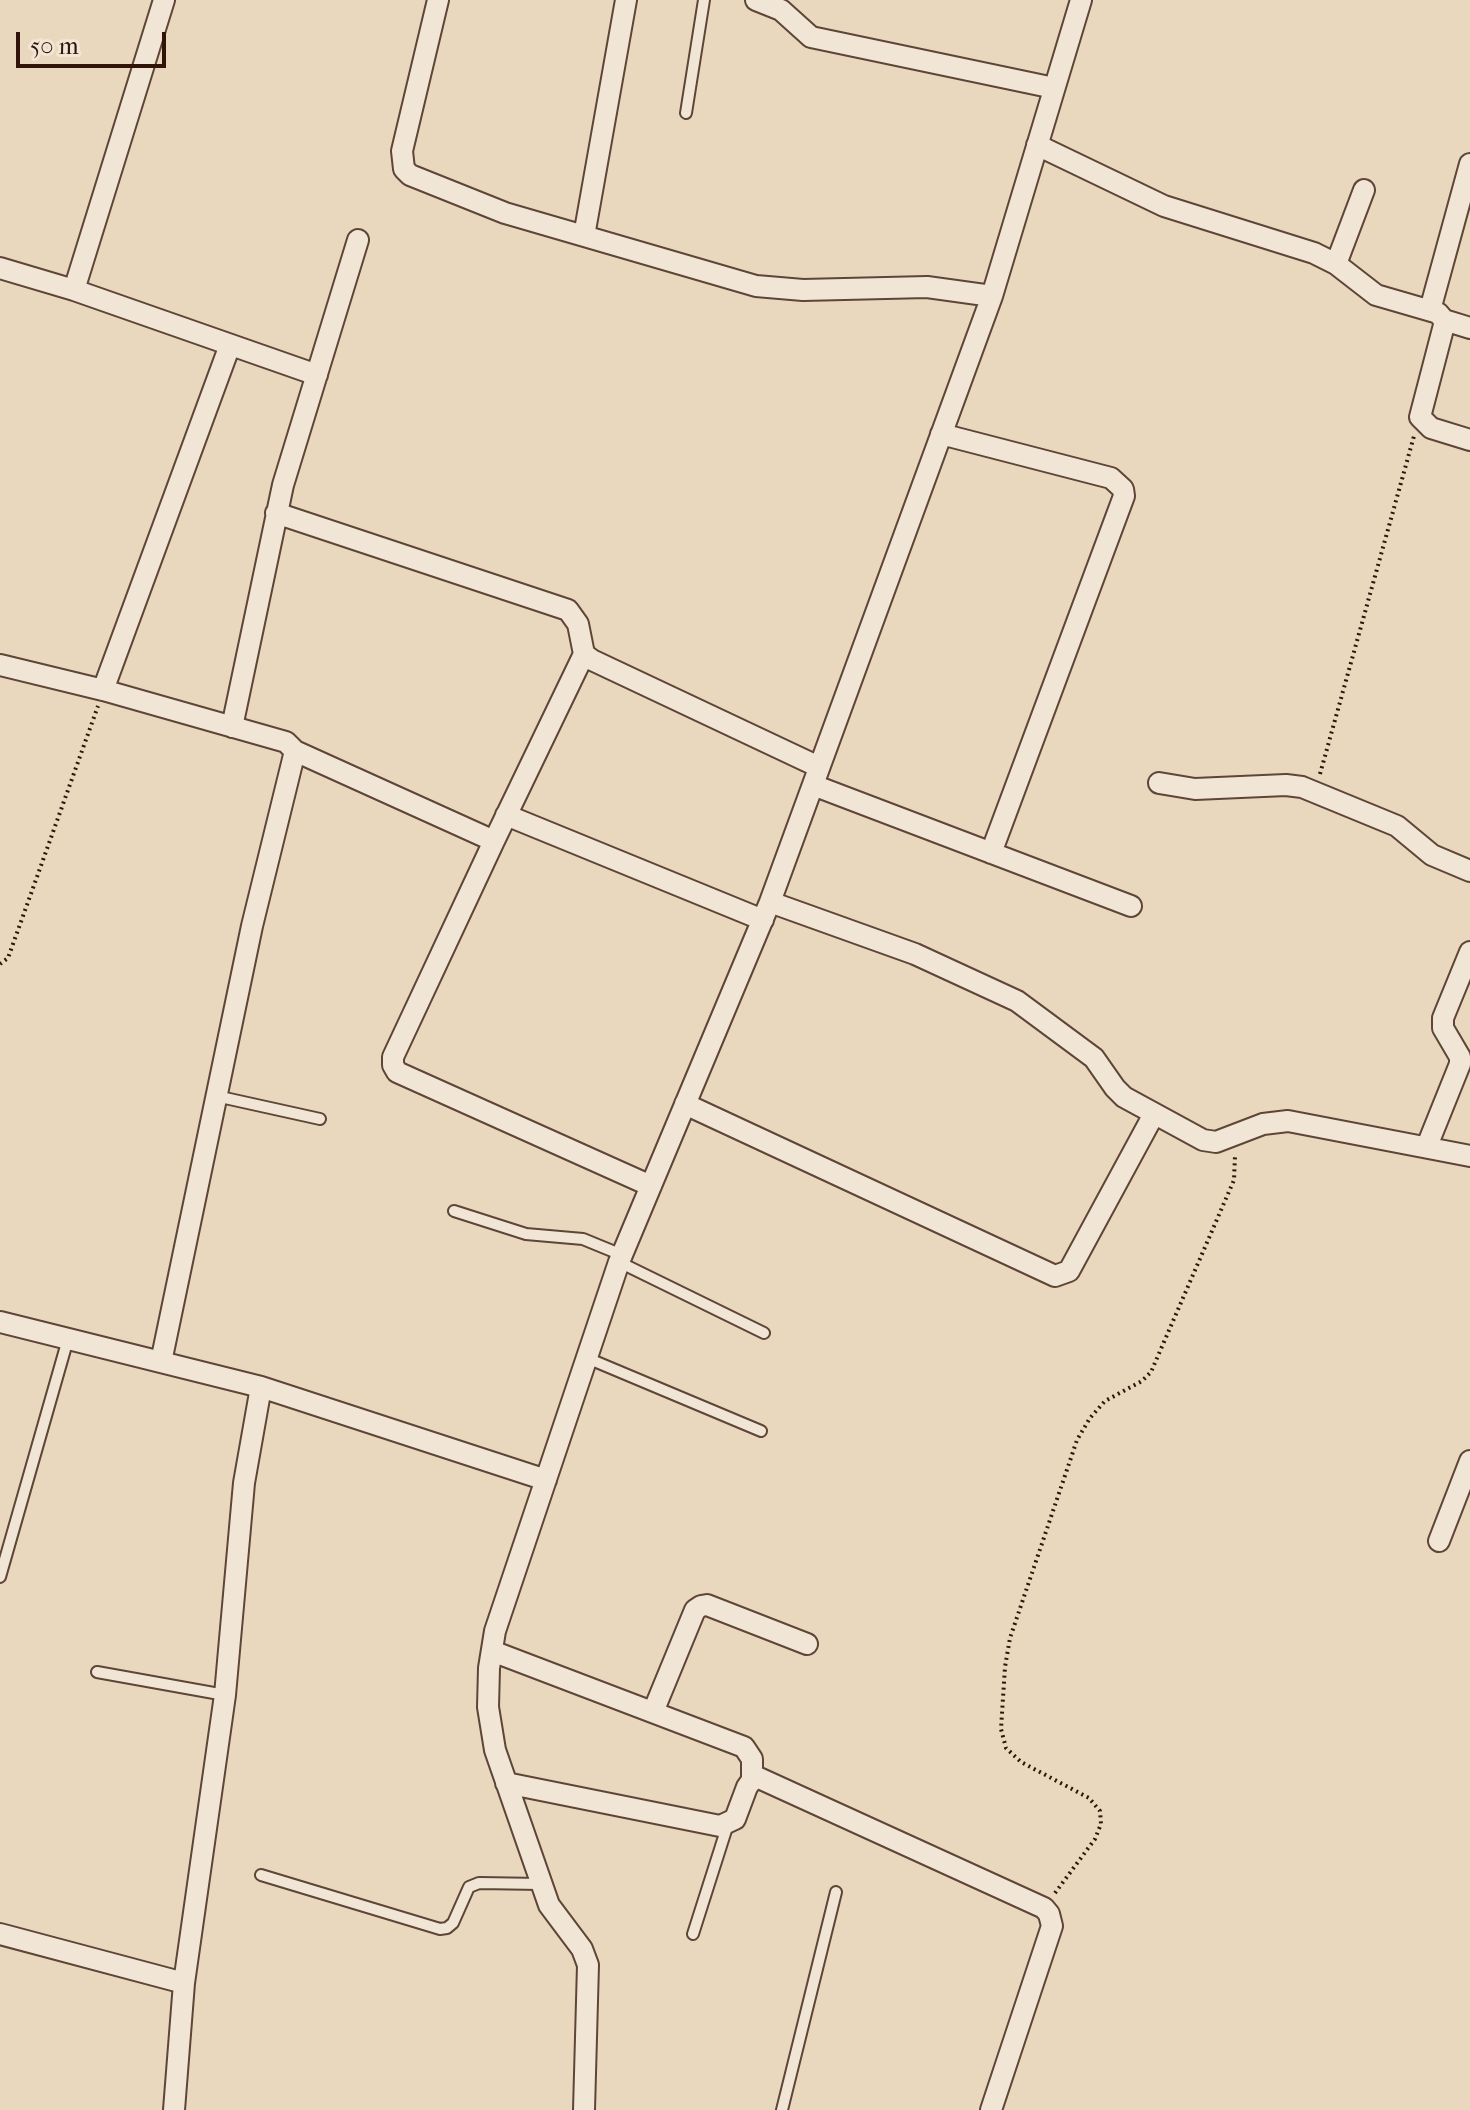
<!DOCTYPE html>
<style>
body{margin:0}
#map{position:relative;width:1470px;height:2110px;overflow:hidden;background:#ead8be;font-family:"IM FELL French Canon",serif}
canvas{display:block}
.scale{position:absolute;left:16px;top:32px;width:150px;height:36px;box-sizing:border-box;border:4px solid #30140a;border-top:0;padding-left:10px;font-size:24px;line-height:28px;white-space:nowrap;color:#30140a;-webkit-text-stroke:6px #f1e6d5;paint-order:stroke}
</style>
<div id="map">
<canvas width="1470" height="2110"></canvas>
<div class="scale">50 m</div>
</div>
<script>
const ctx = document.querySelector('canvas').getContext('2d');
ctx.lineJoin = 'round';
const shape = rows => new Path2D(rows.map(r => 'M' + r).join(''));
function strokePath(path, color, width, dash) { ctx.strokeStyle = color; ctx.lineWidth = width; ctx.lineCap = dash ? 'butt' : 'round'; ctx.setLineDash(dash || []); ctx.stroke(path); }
const lane = shape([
 [686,113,704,0],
 [216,1096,320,1119],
 [454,1211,526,1234,583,1239,622,1255],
 [619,1262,764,1333],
 [587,1358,761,1431],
 [0,1577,68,1339],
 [97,1672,225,1695],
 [261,1875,440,1929,447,1928,453,1923,469,1887,479,1883,541,1884],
 [693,1934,728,1824],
 [782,2110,836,1892]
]);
const street = shape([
 [438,0,402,151,404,169,410,175,505,213,756,286,803,290,927,287,992,296],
 [756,0,781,10,811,37,1054,88],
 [1037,145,1164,206,1314,253,1336,264,1376,295,1438,313,1444,320,1444,325,1420,417,1431,428,1470,440],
 [584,236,626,0],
 [1336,264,1364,190],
 [0,268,74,290,317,375],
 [74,290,164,0],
 [1430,310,1470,164],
 [1444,320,1470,328],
 [941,434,1111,478,1123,489,1124,496,991,853],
 [276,513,568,610,578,624,584,654,592,660,819,767],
 [584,654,494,841,393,1057,393,1065,397,1072,651,1186],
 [0,665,103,690,286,742,295,751,252,926,161,1362],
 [103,690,230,345],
 [232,727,283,485,358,240],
 [295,751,494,841],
 [1159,783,1195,789,1286,785,1302,787,1397,826,1432,855,1470,871],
 [813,785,1131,906],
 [506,815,763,920],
 [770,902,915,954,1017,1001,1094,1058,1115,1088,1124,1097,1203,1140,1216,1142,1263,1124,1288,1121,1470,1156],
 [685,1104,1055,1276,1069,1271,1154,1114],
 [1427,1146,1460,1064,1460,1057,1443,1028,1443,1018,1470,952],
 [0,1322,261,1387,546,1480],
 [1439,1541,1470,1461],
 [492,1651,744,1747,752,1759,752,1780],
 [653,1712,695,1610,701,1606,707,1605,807,1644],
 [506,1783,720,1826,735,1819,747,1787,752,1780,759,1778,1044,1908,1049,1914,1052,1926,991,2110],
 [0,1934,184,1983],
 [174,2110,184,1983,225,1695,244,1483,261,1387],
 [584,2110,588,1965,582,1949,549,1905,495,1750,488,1707,489,1668,495,1631,619,1262,770,902,992,296,1081,0]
]);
strokePath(lane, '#5e4537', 14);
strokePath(street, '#5e4537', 24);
strokePath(shape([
 [1320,774,1414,436],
 [0,964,8,958,98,706],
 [1055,1893,1095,1839,1101,1824,1100,1811,1089,1798,1021,1762,1006,1748,1001,1729,1005,1667,1010,1638,1077,1440,1090,1418,1105,1401,1142,1381,1151,1372,1234,1180,1235,1156]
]), '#30140a', 4, [2, 4]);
strokePath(lane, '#f1e6d5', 10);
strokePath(street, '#f1e6d5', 20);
</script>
